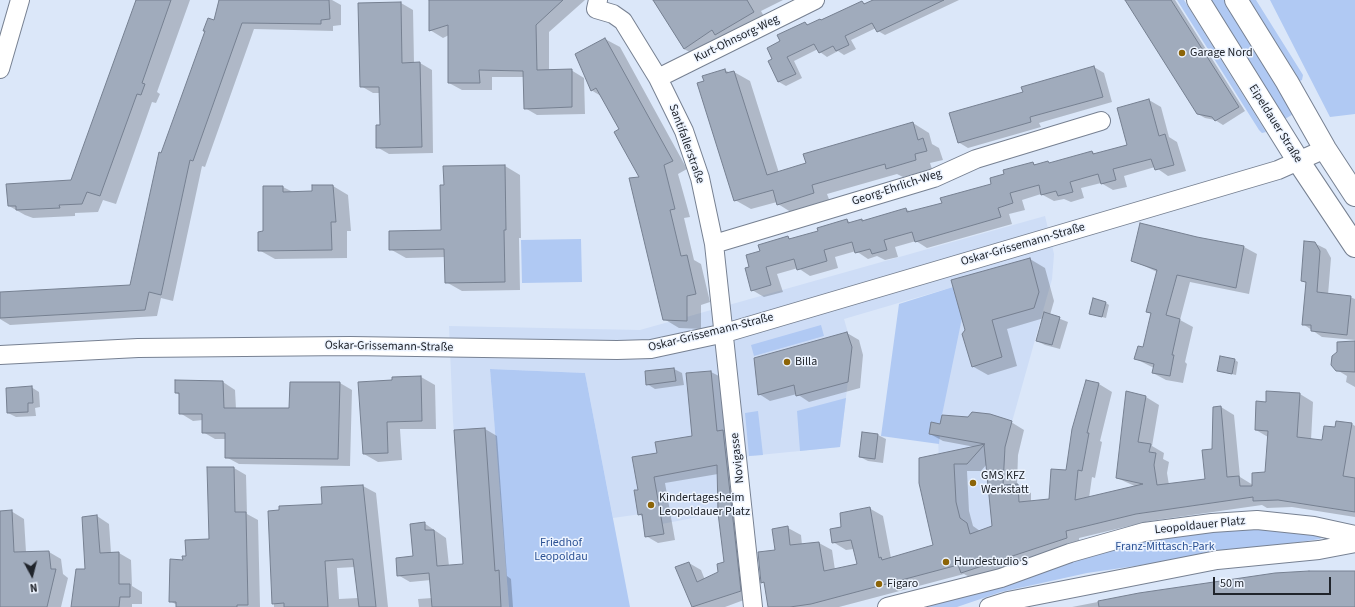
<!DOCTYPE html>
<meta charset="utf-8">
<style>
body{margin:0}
#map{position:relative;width:1355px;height:607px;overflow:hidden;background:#dbe7f9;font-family:"Source Sans 3",sans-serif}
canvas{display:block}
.north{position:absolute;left:12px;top:555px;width:40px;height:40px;-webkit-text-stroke:3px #edf4ff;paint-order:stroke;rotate:173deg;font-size:11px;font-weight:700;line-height:16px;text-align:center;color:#20242b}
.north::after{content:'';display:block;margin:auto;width:14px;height:18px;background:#20242b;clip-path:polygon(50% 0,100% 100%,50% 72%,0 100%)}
.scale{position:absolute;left:1213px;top:577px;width:118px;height:18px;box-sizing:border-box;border:2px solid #20242b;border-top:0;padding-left:5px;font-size:12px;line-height:14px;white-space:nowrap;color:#20242b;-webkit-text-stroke:3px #edf4ff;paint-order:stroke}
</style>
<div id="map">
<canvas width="1355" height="607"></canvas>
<div class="north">N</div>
<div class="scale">50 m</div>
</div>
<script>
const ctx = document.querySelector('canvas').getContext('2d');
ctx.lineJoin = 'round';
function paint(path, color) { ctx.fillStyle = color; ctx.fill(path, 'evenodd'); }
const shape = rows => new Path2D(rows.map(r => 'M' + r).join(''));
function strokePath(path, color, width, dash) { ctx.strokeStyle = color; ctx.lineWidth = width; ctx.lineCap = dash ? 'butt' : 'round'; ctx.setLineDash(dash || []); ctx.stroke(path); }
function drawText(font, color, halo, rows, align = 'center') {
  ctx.font = font + ' "Source Sans 3",sans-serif'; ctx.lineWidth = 3; ctx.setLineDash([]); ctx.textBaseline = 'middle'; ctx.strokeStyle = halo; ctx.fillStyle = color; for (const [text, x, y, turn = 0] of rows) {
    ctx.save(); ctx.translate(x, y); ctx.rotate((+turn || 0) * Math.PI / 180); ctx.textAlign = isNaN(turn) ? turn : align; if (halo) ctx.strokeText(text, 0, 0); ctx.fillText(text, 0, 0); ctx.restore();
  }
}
paint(shape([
 [1045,216,1054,254,1052,279,1005,447,1003,485,1015,554,961,573,940,490,938,436,942,415,953,287,844,319,852,347,840,447,749,456,732,471,717,473,718,513,662,524,664,534,645,537,641,514,613,518,585,373,490,369,509,607,467,607,453,421,449,326,640,330]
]), '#ceddf6');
paint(shape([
 [1177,0,1184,0,1266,132,1262,133,1259,130],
 [1211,0,1224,0,1295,113,1285,119],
 [1249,0,1256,0,1303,75,1302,80,1300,81],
 [1270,0,1355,0,1355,114,1330,117],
 [581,239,582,282,522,283,521,240],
 [953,287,962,318,942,415,939,444,881,436,899,304],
 [821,325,824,336,754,356,751,345],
 [490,369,585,373,630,607,509,607],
 [846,398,840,447,800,451,797,411],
 [758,411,763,455,749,456,745,413],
 [1245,525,1322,536,1320,539,1087,573,1001,592,957,607,919,607,1107,547]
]), '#b0c9f3');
paint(shape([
 [137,0,190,0,157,92,160,94,156,103,152,102,116,204,103,200,98,212,75,213,75,216,33,218,25,215,9,206,72,181],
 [220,0,332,0,341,5,341,25,333,26,333,31,254,29,205,167,202,166,173,301,161,298,157,316,10,325,0,319,0,293,131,286,162,154,206,32,204,31,214,22],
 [431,0,585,0,549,32,549,71,571,70,584,78,585,114,537,115,525,108,524,77,492,77,492,90,462,90,449,83,449,35,443,38,430,30],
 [653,0,783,0,761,11,766,20,697,56,684,49],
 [875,0,959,0,885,35,878,31,876,28,851,40,856,49,844,55,838,51,827,57,820,52,818,49,794,61,802,78,786,86,779,82,773,60,782,42,805,23,809,25,862,2,866,4],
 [1126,0,1175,0,1245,111,1223,125,1215,120,1205,118,1198,114],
 [401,3,413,10,414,63,420,63,432,70,433,153,389,154,377,147,381,126,380,93,373,93,361,86],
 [605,39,620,47,687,169,678,174,690,217,684,218,694,260,701,264,710,302,701,305,701,329,679,328,664,319,640,178,620,130,601,96,591,90],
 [1094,67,1104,73,1112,102,1039,123,1041,127,968,148,958,142,1024,93],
 [725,70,730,73,734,72,750,81,779,173,807,164,913,123,929,133,932,144,939,148,943,160,930,163,932,169,903,177,897,174,827,194,830,202,794,214,778,204,777,202,751,209,735,200,705,81],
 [1149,100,1161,107,1169,137,1177,142,1186,171,1168,176,1155,167,1124,176,1127,187,1113,190,1101,183,1081,188,1084,198,1071,202,1064,199,1054,201,1041,194,1022,200,1025,210,1009,214,1012,224,927,248,916,241,895,247,898,257,885,260,877,256,868,259,856,251,835,257,838,268,810,276,798,268,777,274,783,292,764,297,752,290,750,268,762,252,788,237,792,240,819,232,847,220,851,223,862,220,864,221,906,209,911,212,943,203,992,185,1005,174,1032,163,1037,165,1050,164,1092,152,1097,154,1129,145],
 [505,166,520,175,521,238,519,238,520,290,462,291,446,282,446,257,406,258,390,249,442,231,445,186],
 [333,186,348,195,351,231,347,231,347,258,275,259,259,250,264,232,283,187,293,192,313,192],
 [1197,238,1244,247,1257,254,1249,294,1190,282,1180,320,1193,327,1185,362,1187,364,1183,383,1166,380,1153,373,1154,368,1136,359,1143,348,1152,314,1147,312,1157,272,1132,260],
 [1314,243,1326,249,1331,258,1328,295,1350,297,1355,299,1355,340,1322,337,1303,324,1306,283,1302,281],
 [1030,259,1045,268,1054,301,1050,315,1068,322,1060,349,1045,345,1037,341,1044,318,1007,329,1017,366,988,375,972,366,963,334],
 [1106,303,1109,305,1106,318,1094,315],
 [847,333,859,340,863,355,860,388,809,402,797,394,770,401,759,394],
 [1355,343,1355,387,1346,382,1347,376,1337,370],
 [1235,360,1238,362,1236,375,1218,371],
 [674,369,682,373,684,385,655,389,647,384,646,372],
 [711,372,723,378,752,597,725,607,693,607,677,568,689,563,701,570,705,580,719,573,725,563,718,474,665,483,675,540,658,543,646,536,643,517,639,514,639,491,658,454,693,436],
 [421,377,435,385,436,429,400,429,402,460,378,462,364,454,359,383],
 [1087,381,1099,384,1112,392,1100,441,1102,442,1095,478,1092,477,1089,498,1137,487,1117,478,1127,392,1146,397,1159,405,1152,446,1164,453,1163,459,1169,462,1167,473,1169,485,1207,479,1221,407,1234,415,1240,477,1253,485,1266,473,1268,437,1256,430,1267,403,1300,394,1313,402,1311,440,1323,441,1336,429,1352,424,1355,426,1355,517,1292,507,1267,508,1262,505,1150,521,1079,538,1080,546,975,580,964,574,839,607,770,607,766,585,762,582,788,528,801,535,802,545,819,543,832,550,835,570,858,565,854,549,846,550,833,542,842,528,869,508,883,516,891,558,934,546,920,483,975,447,943,441,930,434,941,425,1011,422,1024,430,1018,455,1017,485,1031,493,1031,502,1050,500,1067,471],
 [987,464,993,527,980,531,973,526,969,511,967,471,981,471],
 [223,382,235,390,236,409,290,409,340,383,352,390,350,466,239,464,226,457,226,439,215,439,203,432,203,420,193,421,180,413,180,395,176,393],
 [31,387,39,392,40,407,35,408,36,416,16,417,8,413],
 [485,429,497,436,507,576,511,579,513,607,419,607,418,599,432,598,431,580,410,582,398,575,414,557,424,523,446,538,449,566,464,565],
 [863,433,878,435,886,439,883,463,868,461,860,457],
 [234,468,246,475,247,514,258,520,260,607,177,607,177,605,170,601,184,561,210,540],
 [363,486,376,493,388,607,274,607,269,512,323,504],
 [355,567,358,598,339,599,337,568],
 [11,511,24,519,26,552,49,552,61,559,63,574,68,578,61,607,0,607,0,512],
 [97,516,109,524,111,553,119,553,131,560,132,586,142,592,142,604,132,604,132,607,72,607,86,570],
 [1355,572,1355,607,1072,607,1139,594]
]), '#0003');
const building = shape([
 [136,0,171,0,142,83,145,84,141,95,137,94,100,196,87,192,82,204,59,205,60,208,16,210,16,206,8,206,6,184,71,180,136,0],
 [219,0,329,0,330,19,321,20,321,24,242,23,193,161,190,160,161,295,149,292,145,310,0,318,0,292,130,285,159,152,161,153,205,31,203,31,208,18,214,20,219,0],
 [429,0,563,0,536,25,537,70,572,69,572,107,524,109,523,71,479,70,480,83,448,83,448,25,429,31,429,0],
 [653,0,747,0,754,12,715,35,712,30,684,49,653,0],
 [873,0,944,0,877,32,872,23,845,36,849,45,836,51,833,46,819,53,814,44,787,57,796,74,778,82,768,61,772,59,767,48,780,41,777,35,805,22,807,25,820,19,821,20,862,1,864,4,873,0],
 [1125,0,1171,0,1239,107,1215,121,1212,117,1197,114,1125,0],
 [401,2,402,63,420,62,422,147,376,148,376,125,380,125,379,87,360,87,358,3,401,2],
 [605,38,673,161,664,165,675,209,670,210,681,256,687,255,696,294,687,296,687,321,663,320,629,178,639,177,614,132,619,129,596,88,591,91,575,54,605,38],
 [1094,66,1103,97,1030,117,1031,122,958,143,949,113,1023,92,1021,87,1094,66],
 [725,69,726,73,734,71,767,175,806,163,803,154,913,122,918,140,923,138,927,151,915,154,916,160,886,169,885,164,812,185,814,193,777,205,773,190,734,201,697,83,704,81,702,76,725,69],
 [1149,99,1159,136,1165,134,1174,165,1155,170,1151,159,1113,169,1116,180,1101,184,1098,174,1070,182,1073,192,1058,196,1056,191,1041,195,1039,185,1010,193,1013,203,998,208,1001,217,915,242,912,232,884,240,887,250,872,254,870,249,855,253,852,242,824,250,827,261,797,270,794,259,766,267,771,285,751,291,745,268,749,267,746,255,760,251,758,245,788,236,789,239,818,231,817,228,847,219,848,223,862,219,862,221,906,208,907,212,942,203,940,198,991,184,990,178,1004,174,1003,170,1033,162,1034,165,1048,161,1049,163,1092,151,1093,154,1127,145,1117,108,1149,99],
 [505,165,506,230,504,230,505,282,445,283,444,249,389,250,389,231,441,230,440,185,444,185,443,166,505,165],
 [312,185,333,185,336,222,331,222,332,250,258,251,258,232,263,231,263,186,283,186,283,192,312,191,312,185],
 [1140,223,1197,237,1244,246,1236,288,1177,275,1166,315,1180,319,1172,355,1174,355,1170,376,1152,373,1154,364,1134,359,1138,346,1143,347,1151,313,1146,312,1157,270,1131,261,1140,223],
 [1304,241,1315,242,1320,251,1317,292,1351,296,1347,335,1311,331,1311,325,1302,325,1306,282,1301,281,1304,241],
 [1030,258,1039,292,1034,308,992,320,1002,357,972,367,962,334,965,330,951,280,1030,258],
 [1093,298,1106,302,1102,317,1089,314,1093,298],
 [1044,312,1060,317,1052,345,1036,341,1044,312],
 [847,332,852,347,848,382,796,396,794,385,758,395,754,358,847,332],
 [1355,341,1355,372,1336,371,1331,365,1332,356,1337,352,1337,342,1355,341],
 [1220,356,1235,359,1232,374,1217,371,1220,356],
 [674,368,676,381,646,385,645,371,674,368],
 [711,371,717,431,723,430,741,591,692,607,675,567,689,562,697,582,718,572,717,564,724,562,718,513,717,465,654,477,664,534,645,537,642,514,638,515,634,490,638,490,632,457,657,453,655,442,692,436,686,373,711,371],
 [421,376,422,421,387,422,388,453,363,454,358,382,392,380,392,377,421,376],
 [175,380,223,381,224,408,289,408,290,382,340,382,338,459,225,458,225,433,202,433,202,414,179,414,179,393,175,393,175,380],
 [1086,380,1099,383,1087,433,1089,433,1082,471,1078,470,1075,500,1143,484,1116,478,1126,391,1146,396,1138,442,1151,444,1149,452,1156,453,1154,465,1157,485,1205,479,1202,450,1212,449,1213,407,1221,406,1227,477,1239,476,1240,486,1252,486,1252,473,1265,472,1268,431,1255,430,1256,401,1266,402,1266,391,1300,393,1297,437,1322,440,1324,426,1335,427,1336,421,1352,423,1343,476,1355,478,1355,512,1278,500,1253,501,1253,497,1136,514,1066,531,1067,538,961,573,958,565,811,604,790,607,768,607,764,582,761,583,758,552,775,550,772,529,788,526,790,545,819,542,824,571,857,564,851,540,832,543,830,529,841,527,840,513,870,507,879,558,881,557,882,560,933,545,919,483,919,458,985,444,929,434,931,422,940,424,942,415,968,417,972,412,990,414,1012,421,1005,447,1003,485,1018,484,1019,502,1049,499,1051,469,1066,470,1072,429,1086,380],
 [984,445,992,526,970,534,967,523,960,518,956,502,954,464,967,464,984,445],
 [32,386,33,403,28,403,28,412,7,413,6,388,32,386],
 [485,428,495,571,499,570,501,607,432,607,429,573,397,576,396,558,413,556,410,524,425,522,425,530,434,530,437,566,463,564,454,430,485,428],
 [862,432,878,434,875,459,859,457,862,432],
 [207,467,234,467,235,512,246,512,248,605,237,605,237,607,176,607,176,602,169,602,170,559,183,560,182,556,186,556,185,540,209,539,207,467],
 [363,485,376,607,359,607,353,559,325,561,328,607,284,607,284,603,272,604,268,511,279,510,279,506,322,504,321,487,363,485],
 [12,510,14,552,49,551,51,569,56,569,47,607,0,607,0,511,12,510],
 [97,515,100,553,119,552,119,584,130,584,130,597,120,597,119,607,71,607,76,569,85,569,82,517,97,515],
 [1309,571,1355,571,1355,607,1099,607,1098,601,1139,593,1275,573,1309,571]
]);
paint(building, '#a0abbc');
strokePath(building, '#768091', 1);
const minor = shape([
 [598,0,596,9,613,14,623,21,658,78,684,131,700,178,714,244,753,607],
 [0,69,20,0],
 [658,78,815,0],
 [714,244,934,178,976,159,1101,121],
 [0,355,138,348,350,346,617,350,651,349,725,333,1278,170,1325,149],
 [887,607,1001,578,1070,553,1144,532,1212,523,1257,520,1314,526,1355,535],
 [989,607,1008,601,1217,560,1319,550,1355,543]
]);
const major = shape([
 [1198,0,1299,162,1355,246],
 [1236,0,1287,82,1325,149,1355,195]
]);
strokePath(minor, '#778192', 20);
strokePath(major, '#778192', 24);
strokePath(minor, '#fff', 18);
strokePath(major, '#fff', 22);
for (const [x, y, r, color] of [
 [1182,53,4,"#8c6407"],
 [787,362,4,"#8c6407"],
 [973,483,4,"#8c6407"],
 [651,505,4,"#8c6407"],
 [946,562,4,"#8c6407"],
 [879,584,4,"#8c6407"]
]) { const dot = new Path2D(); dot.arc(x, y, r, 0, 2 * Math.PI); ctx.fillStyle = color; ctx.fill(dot); strokePath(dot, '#edf4ff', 1.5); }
drawText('12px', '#20242b', '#edf4ff', [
 ["Kurt-Ohnsorg-Weg",737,39,-26],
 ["Eipeldauer Straße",1275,124,58],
 ["Santifallerstraße",686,144,70],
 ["Georg-Ehrlich-Weg",897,188,-18],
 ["Oskar-Grissemann-Straße",1023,245,-16],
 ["Oskar-Grissemann-Straße",711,333,-14],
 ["Oskar-Grissemann-Straße",389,347,1],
 ["Novigasse",738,458,-96],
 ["Leopoldauer Platz",1200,526,-6]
]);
drawText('12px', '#20242b', '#edf4ff', [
 ["Garage Nord",1190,53],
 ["Billa",795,362],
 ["GMS KFZ",981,476],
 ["Werkstatt",981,490],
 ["Kindertagesheim",659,498],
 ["Leopoldauer Platz",659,512],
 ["Hundestudio S",954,562],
 ["Figaro",887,584]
], 'left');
drawText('12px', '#2c5295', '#edf4ff', [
 ["Friedhof",561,543],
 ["Leopoldau",561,557],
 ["Franz-Mittasch-Park",1165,547]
]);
</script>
